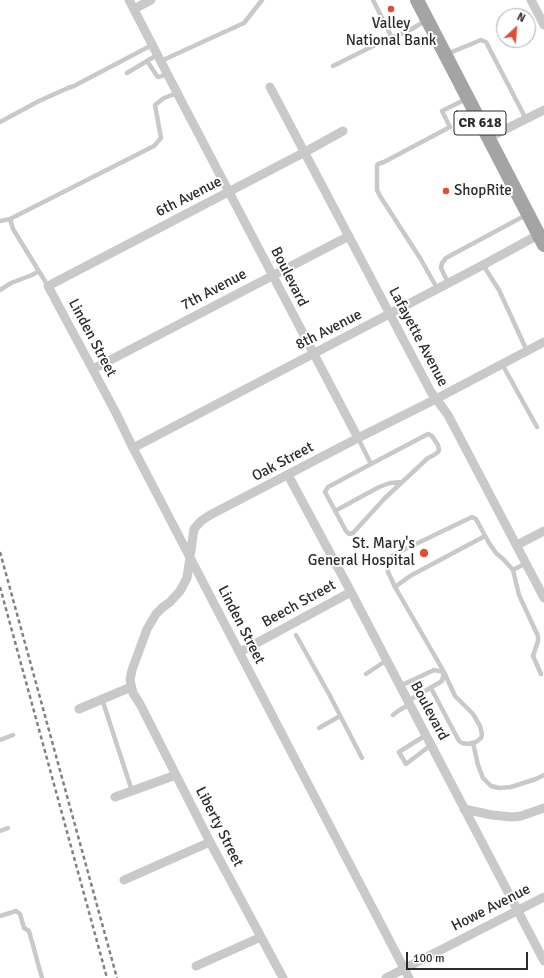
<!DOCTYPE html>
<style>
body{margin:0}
#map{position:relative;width:544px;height:978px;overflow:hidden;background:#fff;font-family:Signika,sans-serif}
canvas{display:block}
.north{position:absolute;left:496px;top:8px;width:40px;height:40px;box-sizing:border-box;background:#fff;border:1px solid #ababab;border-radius:50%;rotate:26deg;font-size:11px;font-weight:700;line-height:16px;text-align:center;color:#2c2c2c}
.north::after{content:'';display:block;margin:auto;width:14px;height:18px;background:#e24d30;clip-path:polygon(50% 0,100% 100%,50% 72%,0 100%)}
.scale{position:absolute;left:406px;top:952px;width:122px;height:18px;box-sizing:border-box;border:2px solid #2c2c2c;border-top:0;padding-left:5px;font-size:12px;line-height:14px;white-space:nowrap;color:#2c2c2c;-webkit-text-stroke:3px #fff;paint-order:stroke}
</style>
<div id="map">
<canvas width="544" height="978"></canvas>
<div class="north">N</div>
<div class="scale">100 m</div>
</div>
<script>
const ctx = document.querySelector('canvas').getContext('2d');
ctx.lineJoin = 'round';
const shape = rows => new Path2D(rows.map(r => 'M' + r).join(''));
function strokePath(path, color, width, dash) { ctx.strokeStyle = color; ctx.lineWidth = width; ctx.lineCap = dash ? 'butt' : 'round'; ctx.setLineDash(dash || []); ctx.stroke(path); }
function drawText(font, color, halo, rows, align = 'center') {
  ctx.font = font + ' Signika,sans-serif'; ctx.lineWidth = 4; ctx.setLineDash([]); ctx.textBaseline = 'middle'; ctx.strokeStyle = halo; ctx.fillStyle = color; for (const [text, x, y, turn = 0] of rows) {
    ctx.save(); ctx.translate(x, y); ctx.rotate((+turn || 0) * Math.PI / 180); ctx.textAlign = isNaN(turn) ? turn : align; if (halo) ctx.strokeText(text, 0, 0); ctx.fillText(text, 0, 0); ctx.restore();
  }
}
strokePath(shape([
 [373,0,392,38],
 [447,54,481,40,486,42,526,119],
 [147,61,157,76,159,77,167,74],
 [161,61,244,23,262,0],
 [333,66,377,44,410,30,425,21],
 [127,73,157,55],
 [0,122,39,101,68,88,74,86,152,45],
 [10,219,13,229,48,286],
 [0,221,10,219,154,146,161,138,155,105,164,98,177,93],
 [483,265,499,290,527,351],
 [448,283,441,268,442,263,446,258,526,215],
 [437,288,420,258,380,196,377,190,377,165,378,164,384,162,450,127,442,111,466,99],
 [0,290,11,283,32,275,39,271],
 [502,364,537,427],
 [358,438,371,464,328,487,325,492,346,531,349,534,353,533,385,498,428,458,434,455,438,452,439,450,438,445,432,436,428,434,371,464],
 [335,511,379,487,390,483,402,482],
 [513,570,519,595,538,636,538,641,533,656,541,674],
 [395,587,410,576,485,536],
 [296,635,329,694,362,758],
 [366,674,387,660],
 [400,686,434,670,444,672],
 [431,688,459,741,462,743,468,744,476,742,481,738,482,734,480,726,473,714,455,696,444,672,395,587,388,572,387,564,389,558,395,554,472,517,476,519,489,543,496,553,504,560,513,570,526,563],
 [102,699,132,791],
 [408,701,442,681,444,672],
 [393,715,398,711,410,704],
 [319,728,340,716],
 [426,735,399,752,406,764,431,745],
 [0,740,13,735],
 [473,743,478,765,483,778,491,786,499,788,511,787,536,779,544,775],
 [0,831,8,828],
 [0,916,16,911,20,914,24,928,29,931,42,978]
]), '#c9c9c9', 4.5);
strokePath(shape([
 [129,0,186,110,358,438],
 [531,0,544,25],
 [134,9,151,0],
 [270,87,431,392,448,415,544,598],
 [343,131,305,152,48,286,116,413,133,448,409,978],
 [488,138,544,110],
 [93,369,349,236],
 [133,448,483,265,538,235],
 [288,475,351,592,544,961],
 [517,545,544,531],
 [240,652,351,592],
 [79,709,131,687],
 [115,797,176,775],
 [464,809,492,815,512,817,521,816,544,808],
 [124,880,210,842],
 [196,966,261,937],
 [283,978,210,842,140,704,133,693,130,680,132,670,147,629,156,614,163,607,170,602,180,591,187,578,194,529,201,521,210,515,358,438,436,399,544,342],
 [386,978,544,897]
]), '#c9c9c9', 9);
strokePath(shape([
 [417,0,544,245]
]), '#a4a4a4', 14);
strokePath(shape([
 [0,552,117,978],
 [0,587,107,978]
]), '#818181', 2.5, [4, 3]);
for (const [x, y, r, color] of [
 [391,9,4,"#e24d30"],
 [446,191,4,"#e24d30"],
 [424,553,5,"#e24d30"]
]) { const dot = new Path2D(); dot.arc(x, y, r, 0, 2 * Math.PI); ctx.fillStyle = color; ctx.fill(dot); strokePath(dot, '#fff', 1.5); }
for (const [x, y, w] of [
 [480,123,52]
]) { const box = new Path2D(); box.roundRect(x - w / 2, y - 12, w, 24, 3); ctx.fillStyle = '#fff'; ctx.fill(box); strokePath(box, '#2c2c2c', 1); }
drawText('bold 14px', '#2c2c2c', null, [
 ["CR 618",480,123]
]);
drawText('15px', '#2c2c2c', '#fff', [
 ["Valley",391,24],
 ["National Bank",391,41],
 ["ShopRite",454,191,"left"],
 ["St. Mary's",415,544,"right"],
 ["General Hospital",415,561,"right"]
]);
drawText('15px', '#2c2c2c', '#fff', [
 ["6th Avenue",189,197,-27],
 ["Boulevard",289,277,63],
 ["7th Avenue",214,290,-28],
 ["8th Avenue",329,330,-27],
 ["Lafayette Avenue",418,337,62],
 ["Linden Street",92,338,62],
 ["Oak Street",283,462,-28],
 ["Beech Street",299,604,-29],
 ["Linden Street",241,625,63],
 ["Boulevard",429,711,62],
 ["Liberty Street",219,827,63],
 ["Howe Avenue",491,908,-27]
]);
</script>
